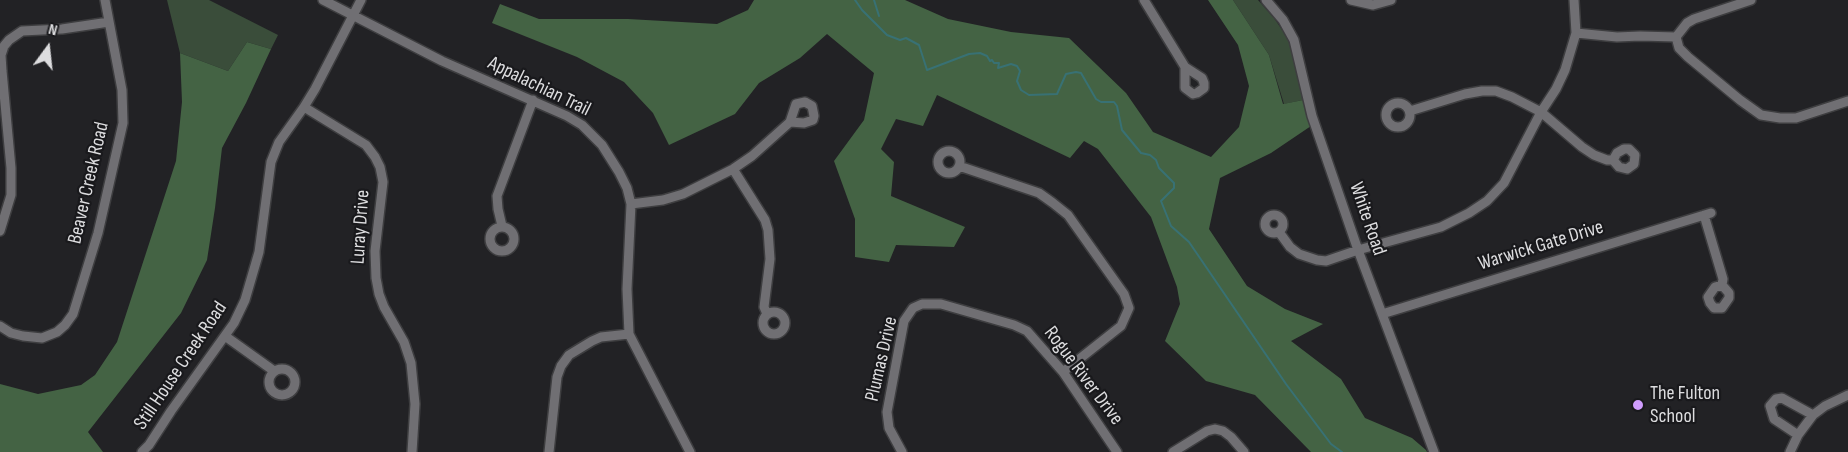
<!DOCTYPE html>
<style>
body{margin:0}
#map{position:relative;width:1848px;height:452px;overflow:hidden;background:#222225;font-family:"Sofia Sans Condensed",sans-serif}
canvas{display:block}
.north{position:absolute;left:18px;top:18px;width:60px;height:60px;-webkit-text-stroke:4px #19191c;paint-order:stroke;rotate:15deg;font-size:16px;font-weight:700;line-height:24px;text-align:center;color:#dddddf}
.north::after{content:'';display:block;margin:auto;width:21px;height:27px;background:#dddddf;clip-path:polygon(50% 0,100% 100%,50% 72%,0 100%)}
</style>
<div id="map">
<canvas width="1848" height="452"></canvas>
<div class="north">N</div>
</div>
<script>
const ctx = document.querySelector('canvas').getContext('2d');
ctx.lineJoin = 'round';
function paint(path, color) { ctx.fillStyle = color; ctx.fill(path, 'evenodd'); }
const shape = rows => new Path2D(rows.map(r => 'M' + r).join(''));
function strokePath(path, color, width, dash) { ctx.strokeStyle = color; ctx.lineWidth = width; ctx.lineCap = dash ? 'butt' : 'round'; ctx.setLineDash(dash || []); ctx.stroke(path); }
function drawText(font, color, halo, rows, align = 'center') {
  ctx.font = font + ' "Sofia Sans Condensed",sans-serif'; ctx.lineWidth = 4.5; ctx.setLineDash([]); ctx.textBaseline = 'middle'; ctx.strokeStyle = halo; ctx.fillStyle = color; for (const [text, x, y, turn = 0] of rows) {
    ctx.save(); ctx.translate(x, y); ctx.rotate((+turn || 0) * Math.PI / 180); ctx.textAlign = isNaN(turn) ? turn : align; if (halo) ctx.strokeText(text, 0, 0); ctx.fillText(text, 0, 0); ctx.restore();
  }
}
paint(shape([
 [167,0,209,0,278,35,271,49,247,42,228,71,180,53],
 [1233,0,1258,0,1274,18,1287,37,1295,55,1301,80,1303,100,1284,104,1269,55]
]), '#3a4d3a');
paint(shape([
 [754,0,905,0,948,19,1011,32,1069,38,1126,93,1153,132,1211,157,1239,127,1249,86,1238,45,1208,0,1233,0,1269,55,1283,104,1303,100,1311,126,1271,153,1220,178,1209,229,1247,286,1285,309,1323,324,1291,341,1341,379,1365,418,1412,438,1426,450,1427,452,1311,452,1255,395,1206,381,1165,341,1180,304,1177,287,1151,217,1098,149,1084,141,1070,158,937,95,923,126,896,119,881,149,894,162,891,196,965,227,954,247,896,245,889,262,855,257,855,219,834,161,864,120,874,73,827,34,800,58,759,83,735,114,669,145,653,113,624,82,577,57,492,23,500,4,539,19,628,19,717,24,748,10],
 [247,42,271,49,246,103,222,148,215,208,207,260,181,313,88,432,103,452,0,452,0,384,38,394,81,385,95,375,117,342,176,161,182,102,180,53,228,71]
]), '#446344');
strokePath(shape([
 [855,0,862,10,887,35,900,40,906,38,919,45,927,70,969,54,980,53,987,56,990,61,992,60,994,63,999,63,998,68,1011,64,1017,66,1020,71,1017,81,1021,90,1029,95,1057,94,1066,74,1076,72,1081,73,1096,99,1101,102,1114,102,1117,106,1122,130,1141,153,1150,155,1156,160,1159,168,1174,183,1174,188,1161,201,1171,226,1189,242,1286,384,1331,444,1342,452],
 [874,0,879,16]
]), '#387174', 2);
const street = shape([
 [323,0,442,61,567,116,582,125,602,145,619,172,627,188,631,204,627,289,629,334,690,452],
 [1144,0,1185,67,1202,78,1204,83,1204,88,1197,93,1193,94,1185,88,1185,67],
 [1266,0,1283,20,1294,40,1312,116,1358,250,1434,452],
 [1351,0,1373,5,1391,0],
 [1576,33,1617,37,1640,36,1676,37,1679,48,1688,57,1740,100,1761,115,1780,118,1796,118,1848,101],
 [1676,37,1687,23,1694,19,1751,0],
 '1386 115a12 12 0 1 1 24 0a12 12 0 1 1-24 0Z',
 [304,107,366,145,375,157,380,167,383,182,375,251,376,278,379,294,384,307,404,342,411,363,415,404,412,452],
 [1410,111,1465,94,1482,91,1496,91,1512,97,1541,112,1582,147,1594,155,1607,160,1613,160,1619,167,1627,169,1634,164,1635,155,1629,149,1624,149,1617,153,1613,160],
 '938 162a11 11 0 1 1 22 0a11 11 0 1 1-22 0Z',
 [959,166,1039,193,1053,203,1068,215,1124,294,1129,308,1121,326,1063,372],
 [733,169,765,220,768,230,770,259,764,307,767,314],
 [631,204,663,200,683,194,733,169,752,156,790,122,796,104,805,102,812,106,814,116,813,120,804,123,790,122],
 '1265 224a9 9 0 1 1 18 0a9 9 0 1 1-18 0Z',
 [1704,215,1723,279,1722,285,1715,287,1708,297,1710,303,1714,308,1722,308,1729,298,1729,293,1722,285],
 [502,226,498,209,497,196,533,100],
 '490 239a12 12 0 1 1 24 0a12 12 0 1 1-24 0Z',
 [0,231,11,195,11,168,2,71,1,55,4,46,9,40,22,31,62,29,109,22],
 [1279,232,1290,247,1299,254,1317,260,1326,261,1358,250,1441,227,1469,213,1487,201,1504,183,1541,112,1556,89,1565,70,1576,33,1574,0],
 '763 323a11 11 0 1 1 22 0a11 11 0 1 1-22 0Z',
 [1382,314,1711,213],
 [0,326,11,333,23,336,42,338,57,332,65,325,73,314,98,233,123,123,122,90,105,0],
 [225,336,274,371],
 '269 382a13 13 0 1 1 26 0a13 13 0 1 1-26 0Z',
 [1798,435,1774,419,1770,406,1776,399,1782,398,1813,415],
 [142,452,149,445,171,411,234,323,245,300,259,252,271,162,279,142,304,107,315,89,361,0],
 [549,452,557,377,561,366,569,355,592,341,601,337,629,334],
 [902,452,889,428,887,412,904,321,913,308,922,304,941,304,1014,325,1027,331,1063,372,1117,452],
 [1173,452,1207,431,1215,429,1223,431,1231,437,1244,452],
 [1790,452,1798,435,1813,415,1825,406,1848,395]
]);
strokePath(street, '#3e3e40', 12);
strokePath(street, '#706f73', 9);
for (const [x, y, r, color] of [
 [1638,405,6,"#d09dfe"]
]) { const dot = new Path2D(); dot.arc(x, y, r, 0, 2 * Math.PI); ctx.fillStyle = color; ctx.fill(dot); strokePath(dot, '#19191c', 2); }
drawText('20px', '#dddddf', '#19191c', [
 ["Appalachian Trail",539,87,26],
 ["Beaver Creek Road",89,183,-77],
 ["White Road",1367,219,71],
 ["Luray Drive",361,227,-86],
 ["Warwick Gate Drive",1541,246,-17],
 ["Plumas Drive",882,359,-77],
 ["Still House Creek Road",181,366,-56],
 ["Rogue River Drive",1083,376,53]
]);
drawText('20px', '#dddddf', '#19191c', [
 ["The Fulton",1650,394],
 ["School",1650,417]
], 'left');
</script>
